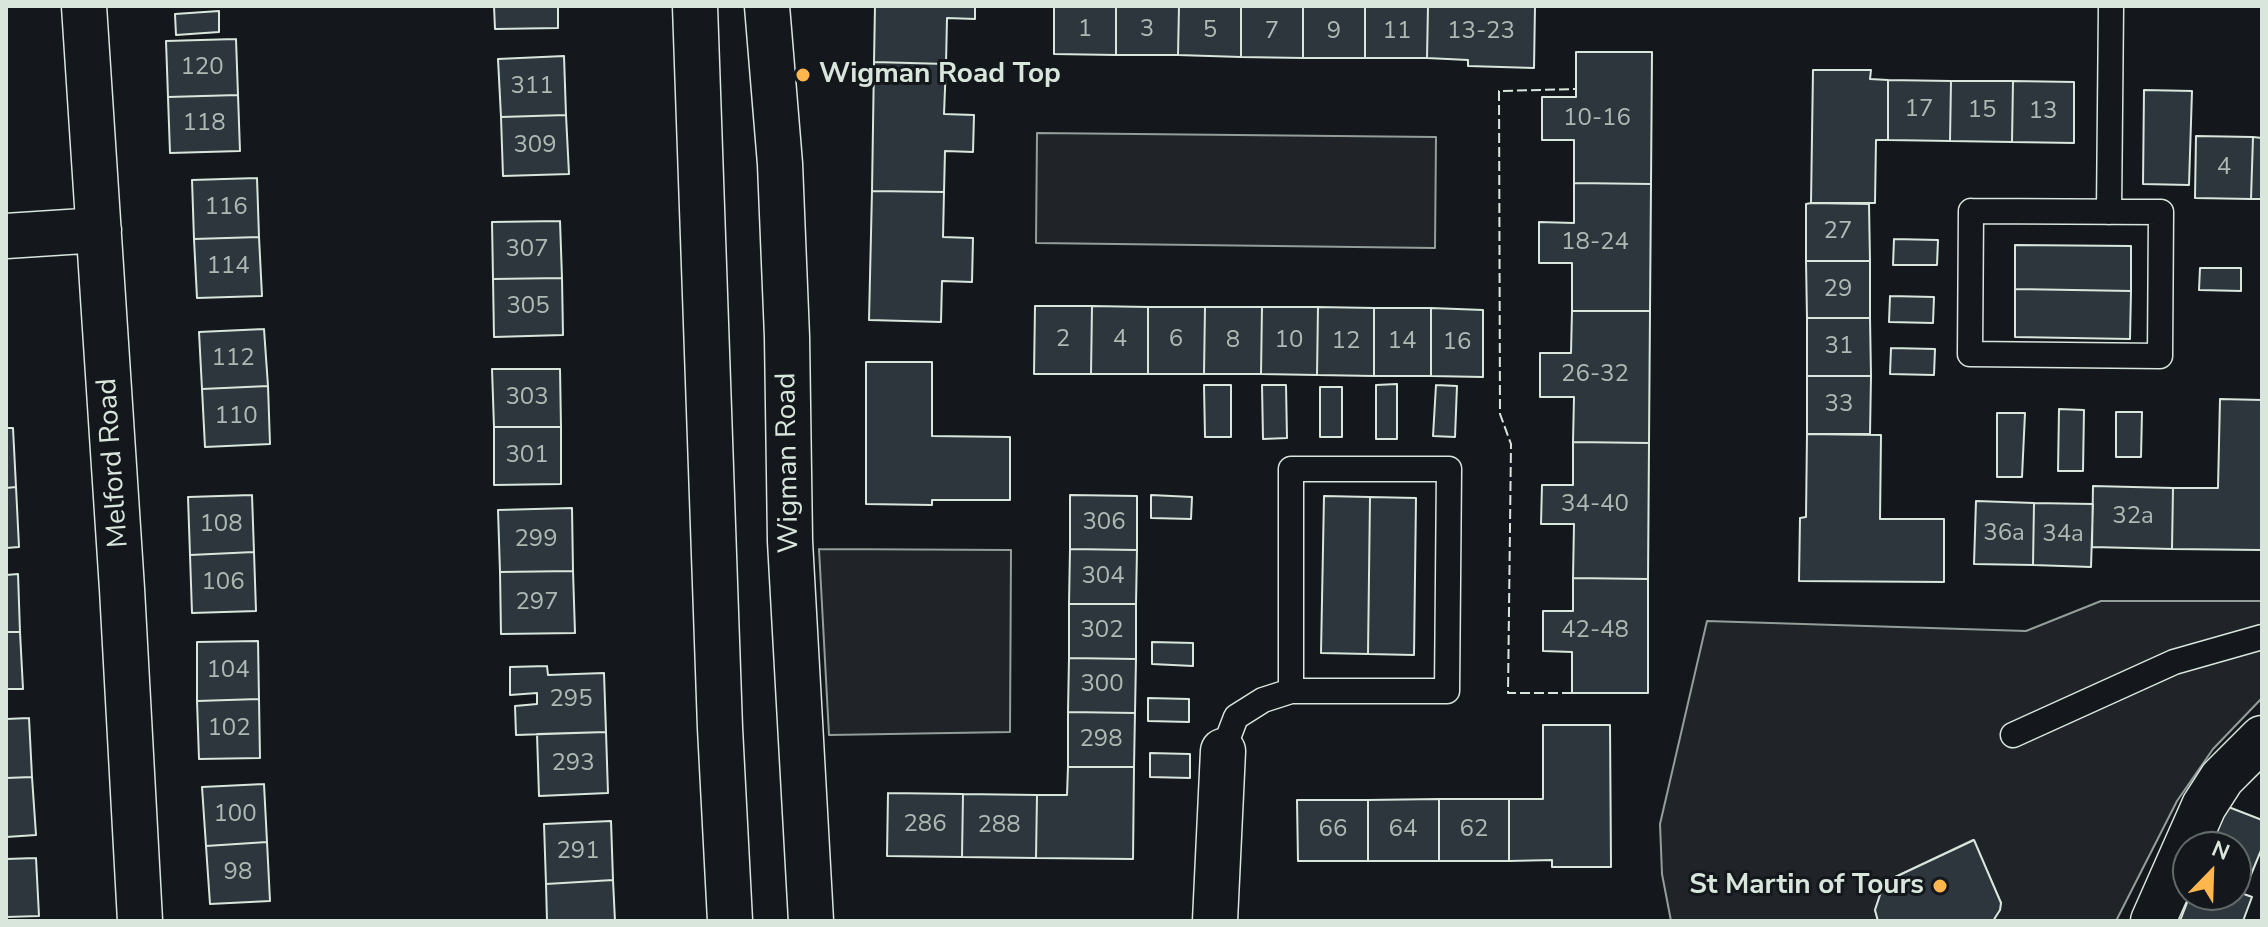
<!DOCTYPE html>
<style>
body{margin:0}
#map{position:relative;width:2268px;height:927px;overflow:hidden;background:#14181c;font-family:"Nunito Sans",sans-serif}
canvas{display:block}
.frame{position:absolute;inset:0;border:8px solid #d8e6dc;pointer-events:none}
.north{position:absolute;left:2172px;top:831px;width:80px;height:80px;box-sizing:border-box;background:#14181c;border:2px solid #626a69;border-radius:50%;rotate:23deg;font-size:22px;font-weight:700;line-height:32px;text-align:center;color:#d8e6dc}
.north::after{content:'';display:block;margin:auto;width:28px;height:36px;background:#ffb74d;clip-path:polygon(50% 0,100% 100%,50% 72%,0 100%)}
</style>
<div id="map">
<canvas width="2268" height="927"></canvas>
<div class="frame"></div>
<div class="north">N</div>
</div>
<script>
const ctx = document.querySelector('canvas').getContext('2d');
ctx.lineJoin = 'round';
function paint(path, color) { ctx.fillStyle = color; ctx.fill(path, 'evenodd'); }
const shape = rows => new Path2D(rows.map(r => 'M' + r).join(''));
function strokePath(path, color, width, dash) { ctx.strokeStyle = color; ctx.lineWidth = width; ctx.lineCap = dash ? 'butt' : 'round'; ctx.setLineDash(dash || []); ctx.stroke(path); }
function drawText(font, color, halo, rows, align = 'center') {
  ctx.font = font + ' "Nunito Sans",sans-serif'; ctx.lineWidth = 6; ctx.setLineDash([]); ctx.textBaseline = 'middle'; ctx.strokeStyle = halo; ctx.fillStyle = color; for (const [text, x, y, turn = 0] of rows) {
    ctx.save(); ctx.translate(x, y); ctx.rotate((+turn || 0) * Math.PI / 180); ctx.textAlign = isNaN(turn) ? turn : align; if (halo) ctx.strokeText(text, 0, 0); ctx.fillText(text, 0, 0); ctx.restore();
  }
}
const green = shape([
 [1037,133,1436,137,1435,248,1036,243,1037,133],
 [819,549,1011,550,1010,732,829,735,819,549],
 [2101,601,2262,601,2262,698,2213,749,2177,801,2116,921,1993,921,2001,903,1973,840,1891,879,1881,892,1875,910,1878,921,1671,921,1662,874,1660,824,1707,621,2026,631,2101,601]
]);
paint(green, '#202428');
strokePath(green, '#939e99', 2);
const building = shape([
 [494,6,558,6,558,28,495,29,494,6],
 [875,6,975,6,975,19,947,18,946,64,874,62,875,6],
 [1054,6,1116,6,1116,55,1054,54,1054,6],
 [1116,6,1179,6,1178,55,1116,55,1116,6],
 [1179,6,1241,6,1241,57,1178,55,1179,6],
 [1241,6,1303,6,1303,58,1241,57,1241,6],
 [1303,6,1365,6,1365,58,1303,58,1303,6],
 [1365,6,1428,6,1427,58,1365,58,1365,6],
 [1428,6,1535,6,1534,68,1468,66,1468,60,1427,58,1428,6],
 [219,11,219,32,176,35,175,14,219,11],
 [236,39,238,95,168,97,166,41,236,39],
 [1576,52,1652,52,1651,184,1574,183,1574,140,1542,140,1542,97,1576,97,1576,52],
 [564,56,566,115,501,117,498,59,564,56],
 [874,62,946,64,944,114,974,115,973,152,945,151,944,192,872,191,874,62],
 [1813,70,1871,70,1870,79,1888,80,1888,140,1876,140,1875,203,1811,203,1813,70],
 [1888,80,1951,81,1950,141,1888,140,1888,80],
 [1951,81,2013,81,2012,142,1950,141,1951,81],
 [2013,81,2074,82,2074,143,2012,142,2013,81],
 [2144,90,2192,91,2189,185,2143,184,2144,90],
 [238,95,240,151,170,153,168,97,238,95],
 [566,115,569,174,503,176,501,117,566,115],
 [2196,136,2253,137,2251,199,2195,198,2196,136],
 [2253,137,2262,138,2262,199,2251,199,2253,137],
 [257,178,259,237,194,239,192,180,257,178],
 [1574,183,1651,184,1650,311,1572,311,1572,263,1539,263,1539,222,1574,223,1574,183],
 [872,191,944,192,943,237,973,238,972,282,942,281,941,322,869,320,872,191],
 [1811,203,1869,204,1870,261,1806,261,1806,204,1811,203],
 [560,221,562,278,493,279,492,222,560,221],
 [259,237,262,296,197,298,194,239,259,237],
 [1894,239,1938,240,1937,265,1893,265,1894,239],
 [2015,245,2131,246,2131,291,2015,289,2015,245],
 [1806,261,1870,261,1870,318,1807,318,1806,261],
 [2200,268,2241,268,2241,291,2199,290,2200,268],
 [562,278,563,335,494,337,493,279,562,278],
 [2015,289,2131,291,2130,339,2015,337,2015,289],
 [1890,296,1934,297,1933,323,1889,322,1890,296],
 [1035,306,1092,306,1091,374,1034,374,1035,306],
 [1092,306,1148,307,1148,374,1091,374,1092,306],
 [1148,307,1205,307,1204,374,1148,374,1148,307],
 [1205,307,1262,307,1261,374,1204,374,1205,307],
 [1262,307,1318,307,1317,375,1261,374,1262,307],
 [1318,307,1374,308,1374,376,1317,375,1318,307],
 [1374,308,1431,308,1431,376,1374,376,1374,308],
 [1431,308,1483,310,1483,377,1431,376,1431,308],
 [1572,311,1650,311,1649,443,1573,442,1574,397,1540,397,1540,353,1571,353,1572,311],
 [1807,318,1870,318,1871,376,1807,376,1807,318],
 [264,329,268,386,202,389,199,332,264,329],
 [1891,348,1935,349,1934,375,1890,374,1891,348],
 [866,362,932,362,932,436,1010,437,1010,500,932,500,932,505,866,504,866,362],
 [492,369,560,369,561,427,494,427,492,369],
 [1807,376,1871,376,1870,434,1807,434,1807,376],
 [1397,384,1397,439,1376,439,1376,385,1397,384],
 [1204,385,1231,385,1231,437,1205,437,1204,385],
 [1262,385,1286,385,1287,438,1263,439,1262,385],
 [1436,385,1457,386,1455,437,1433,436,1436,385],
 [268,386,270,444,205,447,202,389,268,386],
 [1320,387,1342,387,1342,437,1320,437,1320,387],
 [2220,399,2262,400,2262,550,2172,549,2173,488,2218,488,2220,399],
 [2059,409,2084,410,2083,471,2058,471,2059,409],
 [2116,412,2142,412,2141,457,2116,457,2116,412],
 [1997,413,2025,413,2022,477,1997,477,1997,413],
 [494,427,561,427,561,484,494,485,494,427],
 [6,428,13,428,16,487,6,488,6,428],
 [1807,434,1881,435,1880,519,1944,519,1944,582,1799,581,1800,518,1806,517,1807,434],
 [1573,442,1649,443,1648,579,1573,578,1574,524,1541,524,1542,485,1573,485,1573,442],
 [2093,486,2173,488,2172,549,2092,547,2093,486],
 [16,487,19,547,6,548,6,488,16,487],
 [252,495,254,552,190,555,188,497,252,495],
 [1070,495,1137,496,1137,550,1070,549,1070,495],
 [1151,495,1192,497,1191,519,1151,518,1151,495],
 [1324,496,1370,497,1368,654,1321,653,1324,496],
 [1370,497,1416,498,1414,655,1368,654,1370,497],
 [1976,501,2034,503,2033,565,1974,564,1976,501],
 [2034,503,2093,504,2091,567,2033,565,2034,503],
 [572,508,573,571,500,572,498,510,572,508],
 [1070,549,1137,550,1136,604,1069,604,1070,549],
 [254,552,256,611,192,613,190,555,254,552],
 [573,571,575,633,501,634,500,572,573,571],
 [18,574,20,632,6,632,6,575,18,574],
 [1573,578,1648,579,1648,693,1572,693,1572,652,1543,651,1543,611,1573,611,1573,578],
 [1069,604,1136,604,1136,659,1069,658,1069,604],
 [6,632,20,632,23,689,6,689,6,632],
 [258,641,259,699,197,701,197,642,258,641],
 [1152,642,1193,643,1193,666,1152,664,1152,642],
 [1069,658,1136,659,1135,713,1068,712,1069,658],
 [547,666,548,675,604,673,606,732,516,735,515,706,537,704,537,693,510,695,510,667,547,666],
 [1148,698,1189,699,1189,722,1148,721,1148,698],
 [259,699,260,758,199,759,197,701,259,699],
 [1068,712,1135,713,1134,767,1068,767,1068,712],
 [29,718,32,777,6,778,6,719,29,718],
 [1543,725,1610,725,1611,867,1552,867,1552,860,1509,861,1509,799,1543,799,1543,725],
 [606,732,608,793,539,796,537,734,606,732],
 [1150,753,1190,754,1190,778,1150,777,1150,753],
 [1068,767,1134,767,1133,859,1036,858,1037,795,1067,795,1068,767],
 [32,777,36,835,6,837,6,778,32,777],
 [264,784,267,842,206,846,202,787,264,784],
 [888,793,963,794,962,857,887,856,888,793],
 [963,794,1037,795,1036,858,962,857,963,794],
 [1439,799,1509,799,1509,861,1439,861,1439,799],
 [1439,799,1439,861,1368,861,1368,800,1439,799],
 [1297,800,1368,800,1368,861,1298,861,1297,800],
 [2226,806,2262,820,2262,848,2243,894,2236,891,2236,847,2210,847,2226,806],
 [611,821,613,880,546,884,544,824,611,821],
 [1974,840,2001,903,2000,910,1993,921,1878,921,1875,910,1881,892,1891,879,1974,840],
 [267,842,270,901,210,904,206,846,267,842],
 [36,858,39,916,6,917,6,859,36,858],
 [613,880,615,921,547,921,546,884,613,880],
 [2236,891,2252,897,2243,921,2180,921,2190,895,2236,895,2236,891]
]);
paint(building, '#2c363c');
strokePath(building, '#d8e6dc', 2);
const service = shape([
 [1971,211,2161,212,2160,356,1970,354,1971,211],
 [2109,212,2111,6],
 [2013,735,2174,662,2262,637],
 [1223,751,1236,717,1263,700,1291,691,1447,691,1449,469,1291,469,1291,691]
]);
const minor = shape([
 [84,6,122,589,140,921],
 [6,236,99,230],
 [1215,921,1223,751],
 [2153,921,2204,806,2222,778,2262,738]
]);
const tertiary = shape([
 [695,6,720,728,730,921],
 [767,6,780,164,787,337,790,541,811,921]
]);
strokePath(service, '#d8e6dc', 27);
strokePath(minor, '#d8e6dc', 47);
strokePath(tertiary, '#d8e6dc', 47);
strokePath(service, '#14181c', 24);
strokePath(minor, '#14181c', 44);
strokePath(tertiary, '#14181c', 44);
strokePath(shape([
 [1572,693,1508,693,1511,444,1500,414,1499,91,1576,89]
]), '#d8e6dc', 2, [10, 4]);
for (const [x, y, r, color] of [
 [803,75,8,"#ffb74d"],
 [1940,886,8,"#ffb74d"]
]) { const dot = new Path2D(); dot.arc(x, y, r, 0, 2 * Math.PI); ctx.fillStyle = color; ctx.fill(dot); strokePath(dot, '#14181c', 3); }
drawText('24px', '#adbab4', null, [
 ["1",1085,30],
 ["3",1147,30],
 ["5",1210,31],
 ["7",1272,32],
 ["9",1334,32],
 ["11",1397,32],
 ["13-23",1481,32],
 ["120",202,68],
 ["311",532,87],
 ["17",1919,110],
 ["15",1982,111],
 ["13",2043,112],
 ["10-16",1597,119],
 ["118",204,124],
 ["309",535,146],
 ["4",2224,168],
 ["116",226,208],
 ["27",1838,232],
 ["18-24",1595,243],
 ["307",527,250],
 ["114",228,267],
 ["29",1838,290],
 ["305",528,307],
 ["2",1063,340],
 ["4",1120,340],
 ["6",1176,340],
 ["8",1233,341],
 ["10",1289,341],
 ["12",1346,342],
 ["14",1402,342],
 ["16",1457,343],
 ["31",1839,347],
 ["112",233,359],
 ["26-32",1595,375],
 ["303",527,398],
 ["33",1839,405],
 ["110",236,417],
 ["301",527,456],
 ["34-40",1595,505],
 ["32a",2133,517],
 ["306",1104,523],
 ["108",221,525],
 ["36a",2004,534],
 ["34a",2063,535],
 ["299",536,540],
 ["304",1103,577],
 ["106",223,583],
 ["297",537,603],
 ["302",1102,631],
 ["42-48",1595,631],
 ["104",228,671],
 ["300",1102,685],
 ["295",571,700],
 ["102",229,729],
 ["298",1101,740],
 ["293",573,764],
 ["100",235,815],
 ["286",925,825],
 ["288",999,826],
 ["66",1333,830],
 ["64",1403,830],
 ["62",1474,830],
 ["291",578,852],
 ["98",238,873]
]);
drawText('bold 28px', '#d8e6dc', '#14181c', [
 ["Wigman Road Top",819,75],
 ["St Martin of Tours",1924,886,"right"]
], 'left');
drawText('28px', '#d8e6dc', '#14181c', [
 ["Melford Road",114,463,-94],
 ["Wigman Road",789,463,-91]
]);
</script>
